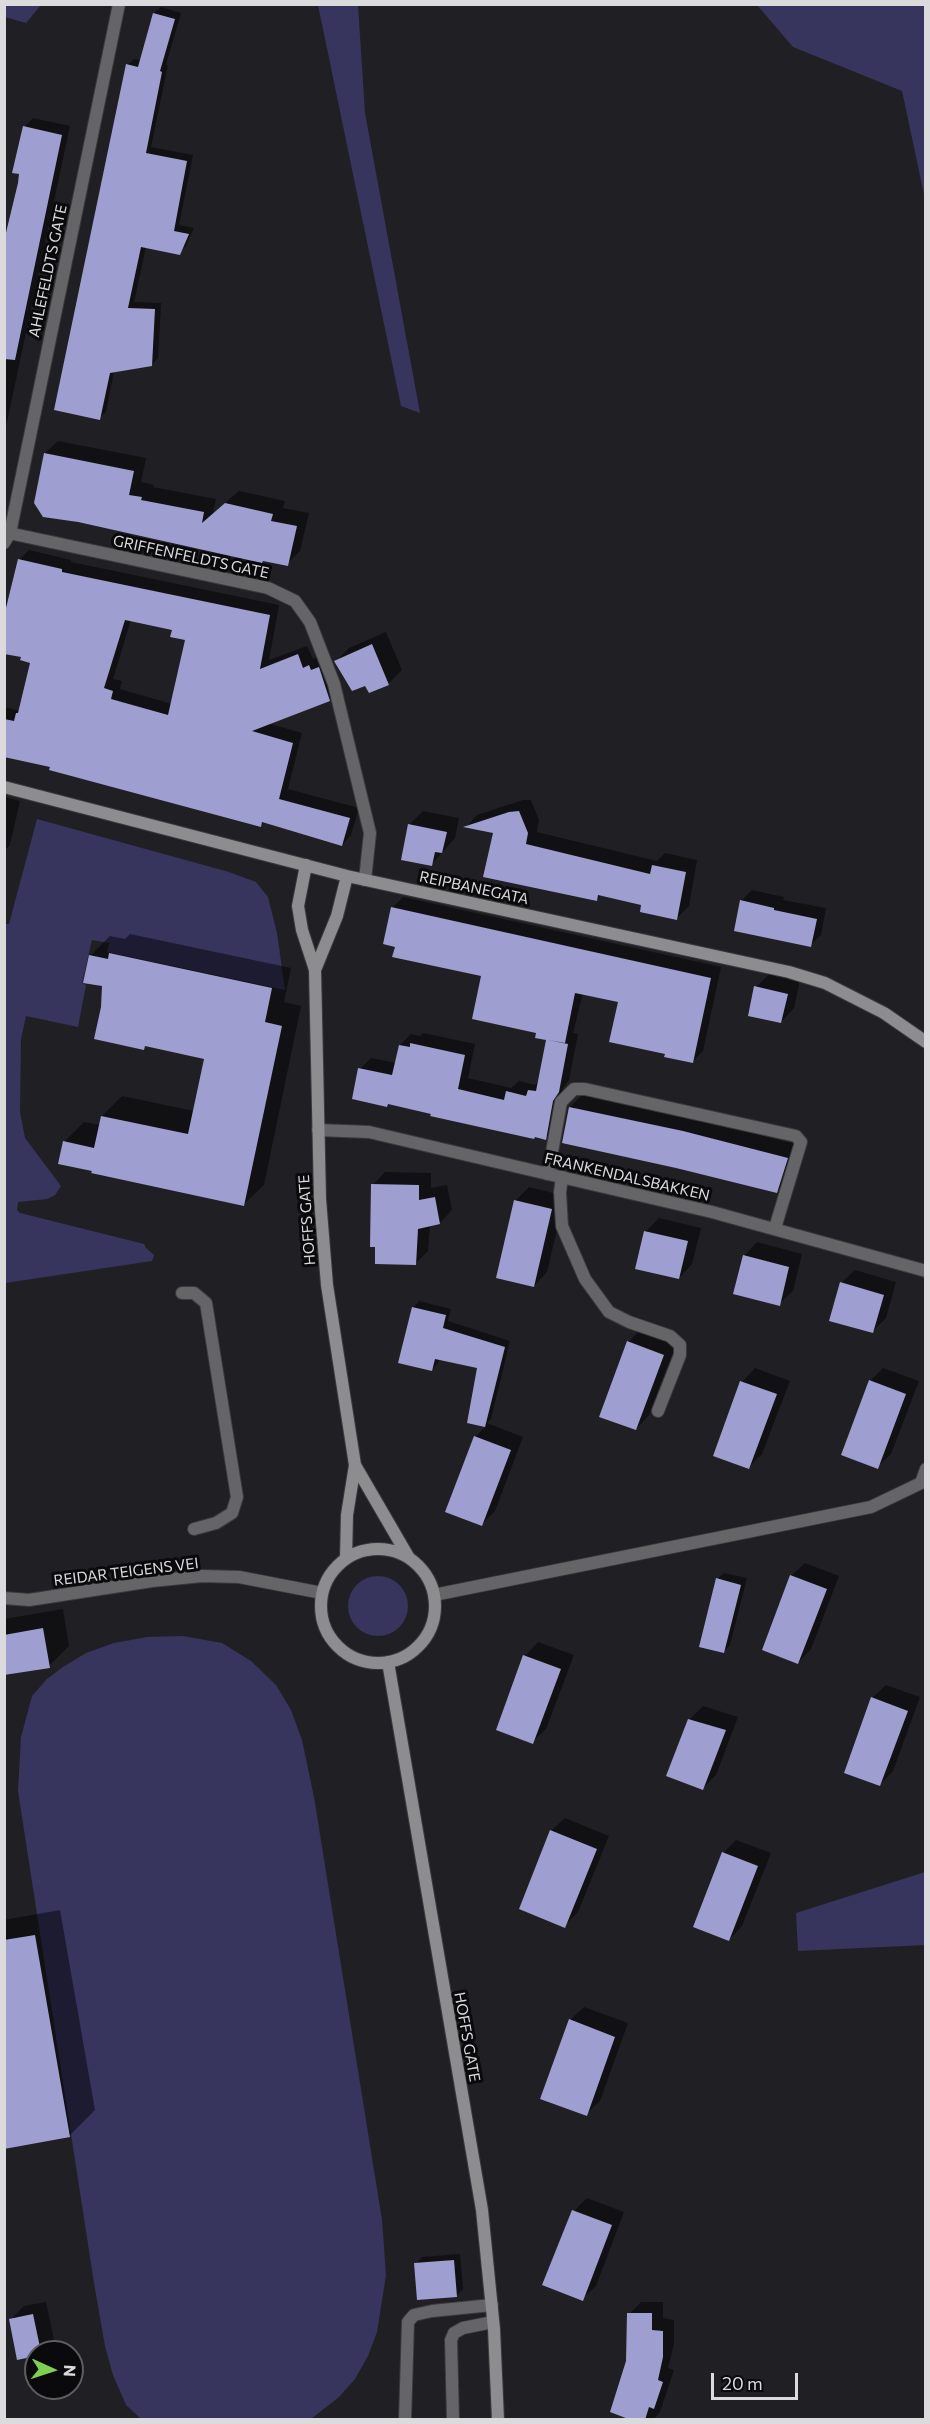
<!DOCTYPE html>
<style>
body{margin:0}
#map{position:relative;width:930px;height:2424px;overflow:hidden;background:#202024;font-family:Commissioner,sans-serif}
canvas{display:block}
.frame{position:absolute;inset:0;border:6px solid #dbdbde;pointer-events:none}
.north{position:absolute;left:24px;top:2340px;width:60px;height:60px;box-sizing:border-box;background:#0a0a0c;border:2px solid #5e5e60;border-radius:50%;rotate:93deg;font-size:16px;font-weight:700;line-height:24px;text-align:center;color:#dbdbde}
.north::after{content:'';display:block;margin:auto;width:21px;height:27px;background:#7fd052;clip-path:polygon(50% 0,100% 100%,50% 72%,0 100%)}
.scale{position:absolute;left:711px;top:2373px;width:87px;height:27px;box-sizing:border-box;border:3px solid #dbdbde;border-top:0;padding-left:8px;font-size:18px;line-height:21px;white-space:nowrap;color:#dbdbde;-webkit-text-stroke:4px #0a0a0c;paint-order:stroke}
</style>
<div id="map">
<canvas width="930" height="2424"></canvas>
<div class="frame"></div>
<div class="north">N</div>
<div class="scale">20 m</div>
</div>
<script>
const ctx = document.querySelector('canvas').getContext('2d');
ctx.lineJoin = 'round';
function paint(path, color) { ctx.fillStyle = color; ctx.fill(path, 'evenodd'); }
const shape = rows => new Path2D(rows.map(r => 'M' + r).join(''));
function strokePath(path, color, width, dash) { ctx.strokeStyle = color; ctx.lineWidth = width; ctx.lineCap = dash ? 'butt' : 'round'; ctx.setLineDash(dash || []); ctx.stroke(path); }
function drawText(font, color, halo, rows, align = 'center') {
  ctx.font = font + ' Commissioner,sans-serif'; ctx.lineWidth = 6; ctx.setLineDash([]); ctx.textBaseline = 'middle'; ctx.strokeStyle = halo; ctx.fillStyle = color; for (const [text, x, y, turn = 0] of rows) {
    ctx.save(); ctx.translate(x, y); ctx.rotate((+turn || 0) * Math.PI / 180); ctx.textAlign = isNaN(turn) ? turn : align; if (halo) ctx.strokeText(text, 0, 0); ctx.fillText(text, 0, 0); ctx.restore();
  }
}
paint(shape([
 [4,5,5,4,41,5,26,23,5,17],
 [318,5,358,5,365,113,420,413,401,406],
 [757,5,925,5,925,199,902,91,793,47],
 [37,819,229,872,256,882,268,897,277,933,285,990,107,952,109,943,92,940,82,983,86,985,78,1027,26,1016,21,1039,20,1112,25,1138,61,1186,55,1195,47,1199,18,1202,17,1210,20,1213,144,1244,146,1248,154,1255,152,1261,5,1283,5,924,9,924],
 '348 1606a30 30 0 1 1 60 0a30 30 0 1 1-60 0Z',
 [183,1636,222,1643,251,1661,276,1685,291,1710,302,1740,314,1797,382,2220,386,2275,377,2332,368,2356,355,2379,339,2397,311,2419,140,2418,126,2405,113,2375,105,2346,94,2283,18,1791,21,1737,32,1696,47,1679,63,1667,86,1653,114,1643,147,1637],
 [925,1872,925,1945,798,1951,796,1913]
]), '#37345d');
paint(shape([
 [161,7,181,13,166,65,168,65,151,147,193,155,179,225,194,228,186,246,179,253,146,247,134,302,161,303,158,358,151,365,114,371,106,412,99,418,127,65,134,59,141,60,154,13],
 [33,118,70,126,4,436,4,235,8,231,21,173,24,127],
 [58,441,146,458,141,482,154,485,153,487,216,499,213,513,239,491,285,501,283,508,309,513,300,551,287,564,264,560,262,561,43,515,45,453],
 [29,550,71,560,71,562,279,605,269,660,307,646,313,659,318,657,338,690,329,699,267,723,302,733,288,789,359,808,351,835,342,845,264,821,261,825,52,766,4,756,4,707,20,711,31,662,22,656,4,652,4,600,9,601,19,560],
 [131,620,174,629,187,639,172,704,120,689,122,681,113,679],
 [386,632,402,670,388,684,365,684,336,661,349,648],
 [4,797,20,801,10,845,4,851],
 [523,800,531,800,539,820,537,832,657,861,665,853,697,860,689,906,677,918,643,904,601,895,596,900,495,832,467,826,477,815],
 [423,811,459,818,455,838,432,864,409,825],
 [752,890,784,897,783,900,826,908,821,935,810,945,741,901],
 [403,897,721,967,703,1051,692,1062,666,1053,620,1000,583,993,573,1033,578,1034,569,1080,563,1088,556,1127,545,1138,433,1112,360,1069,371,1058,396,1063,400,1045,411,1034,420,1036,423,1033,475,1044,468,1078,511,1088,519,1081,535,1085,540,1079,548,1039,537,1032,483,975,396,945,392,908],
 [130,934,291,968,284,1002,301,1006,264,1185,244,1204,94,1170,64,1142,84,1122,100,1125,102,1116,122,1096,194,1111,205,1058,147,1045,144,1048,102,1007,103,985,90,956,110,936,125,939],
 [769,974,800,980,794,1008,781,1022,756,987],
 [583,1094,697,1119,800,1145,790,1178,776,1192,570,1107],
 [385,1172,431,1173,431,1188,447,1185,452,1210,440,1223,430,1225,428,1251,416,1263,373,1185],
 [529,1187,565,1196,547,1272,534,1286,515,1201],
 [659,1218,701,1228,692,1264,679,1278,645,1232],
 [757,1242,802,1254,793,1291,779,1304,744,1256],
 [855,1270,896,1282,886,1318,872,1332,841,1283],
 [419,1301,451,1309,448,1321,510,1341,491,1419,487,1423,523,1437,495,1511,482,1524,475,1437,486,1426,468,1422,479,1367,440,1358,438,1363,432,1370,413,1308],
 [641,1329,677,1342,649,1415,636,1429,628,1342],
 [755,1368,790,1381,762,1454,749,1467,715,1455,742,1382],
 [883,1368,919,1381,891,1454,877,1467,870,1381],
 [805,1563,839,1576,811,1649,798,1663,791,1576],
 [724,1573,747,1578,730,1645,723,1652,717,1579],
 [63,1609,69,1646,49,1666,4,1674,4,1619],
 [538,1642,574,1655,546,1729,532,1742,498,1729,525,1656],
 [886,1685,920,1697,893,1771,880,1784,872,1698],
 [703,1706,738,1717,716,1775,703,1788,668,1775,690,1719],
 [565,1818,609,1836,578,1912,564,1926,551,1831],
 [736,1840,771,1853,742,1926,729,1940,723,1853],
 [60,1910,95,2110,69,2136,4,2147,4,1920],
 [584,2007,628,2023,600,2101,586,2114,570,2020],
 [587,2198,624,2212,596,2286,582,2299,574,2211],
 [460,2254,463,2289,456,2296,416,2264,422,2257],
 [46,2302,54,2340,42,2352,36,2352,36,2355,10,2320,24,2306],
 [641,2302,663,2302,663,2318,674,2320,674,2344,668,2368,674,2370,660,2412,653,2420,636,2420,628,2361,629,2314]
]), '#0007');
paint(shape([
 [153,13,175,19,160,71,162,72,146,153,187,161,174,231,189,234,180,255,141,247,128,308,155,309,152,366,110,373,100,420,54,410,126,64,138,67],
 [23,126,62,135,15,360,4,359,4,241,18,183,19,174,12,173],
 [44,453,134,471,129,495,142,497,141,500,204,512,202,523,225,503,273,514,271,521,297,526,288,566,263,561,262,563,78,522,43,517,34,503],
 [18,559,62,569,62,572,270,615,260,669,298,654,303,668,309,665,311,670,319,667,330,701,252,731,293,743,279,799,350,818,342,846,262,822,261,827,49,770,50,767,4,757,4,719,14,721,16,713,18,713,30,663,20,660,21,657,4,654,4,616],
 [125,620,172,630,170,637,185,640,168,715,111,699,113,691,104,688],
 [372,644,389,685,369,693,365,686,352,691,334,661],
 [519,811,528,833,526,844,650,874,652,865,686,872,677,920,640,912,641,905,598,895,597,901,483,877,493,833,463,827,509,812],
 [408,824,447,832,442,853,435,852,432,866,401,860],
 [740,900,774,908,774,910,817,919,811,947,734,931],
 [391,907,711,978,693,1063,664,1057,665,1054,609,1042,618,1002,575,993,565,1043,548,1040,568,1044,559,1092,553,1101,546,1140,535,1137,534,1139,430,1116,431,1114,388,1104,387,1107,352,1099,358,1068,392,1075,399,1045,410,1047,410,1043,465,1055,458,1089,504,1100,506,1091,526,1096,528,1090,536,1091,546,1040,535,1038,536,1033,472,1019,481,976,392,957,395,947,383,944],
 [109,953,272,988,265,1022,282,1026,244,1206,91,1173,92,1171,58,1164,63,1141,94,1148,101,1116,188,1134,204,1059,145,1046,144,1050,94,1039,101,1007,102,986,83,983,89,955,108,959],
 [754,986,788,994,781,1023,748,1016],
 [569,1107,683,1131,788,1158,777,1193,676,1168,562,1143],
 [371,1184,419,1185,419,1200,435,1197,440,1224,418,1229,416,1265,375,1264,375,1247,370,1247],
 [514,1200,552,1209,534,1287,496,1278],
 [644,1231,688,1241,679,1279,635,1269],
 [743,1255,789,1267,780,1306,733,1294],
 [840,1282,884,1295,873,1333,829,1321],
 [412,1307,446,1315,443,1328,505,1347,485,1427,467,1423,477,1368,435,1359,432,1371,398,1363],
 [627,1341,664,1355,636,1430,599,1417],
 [869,1380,906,1394,878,1469,841,1455],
 [740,1381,777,1394,749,1469,713,1456],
 [474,1436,511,1450,482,1526,445,1512],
 [790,1575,827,1589,798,1664,762,1650],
 [716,1578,741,1585,724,1653,699,1647],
 [43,1628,50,1668,4,1675,4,1635],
 [523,1655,561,1669,533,1744,496,1730],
 [871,1697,908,1711,880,1786,844,1773],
 [688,1719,726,1730,703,1790,666,1776],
 [550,1830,597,1849,565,1928,519,1909],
 [722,1852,758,1866,729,1941,693,1927],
 [35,1935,70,2137,4,2149,4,1940],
 [569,2019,615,2037,587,2116,540,2099],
 [572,2210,612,2225,583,2301,542,2285],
 [454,2260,457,2297,417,2300,414,2263],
 [627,2313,652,2313,652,2330,663,2331,663,2357,658,2380,663,2382,654,2409,649,2407,645,2420,631,2420,610,2412,626,2361],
 [33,2314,41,2352,36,2352,36,2356,17,2360,9,2319]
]), '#9f9ed0');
const lane = shape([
 [548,1174,561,1102,574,1089,585,1089,796,1136,801,1142,775,1228],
 [562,1177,560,1192,562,1226,585,1279,609,1312,629,1322,670,1336,680,1345,680,1355,658,1411],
 [182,1293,194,1293,206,1303,237,1497,232,1513,216,1523,194,1529],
 [405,2420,408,2322,414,2315,432,2311,492,2305],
 [453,2420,451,2340,454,2333,463,2328,493,2322]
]);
const street = shape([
 [4,532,268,588,295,601,310,622,334,684,370,833,365,880],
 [4,543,10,533,119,4],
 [318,1130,369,1132,548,1174,712,1212,926,1271],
 [434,1595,871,1507,921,1483,926,1469],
 [4,1598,29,1600,152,1581,202,1576,239,1577,322,1593]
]);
const secondary = shape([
 [4,787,347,876,789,972,825,983,884,1013,926,1042],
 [306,865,298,906,302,930,315,970,320,1199,327,1285,355,1465,347,1515,346,1558],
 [315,970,337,916,347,876],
 [355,1465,409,1558],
 '321 1606a57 57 0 1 1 114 0a57 57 0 1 1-114 0Z',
 [388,1662,482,2210,494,2329,498,2420]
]);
strokePath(lane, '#3a3a3e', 14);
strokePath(street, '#3a3a3e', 14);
strokePath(secondary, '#3a3a3e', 14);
strokePath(lane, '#656567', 12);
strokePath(street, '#656567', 12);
strokePath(secondary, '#8d8d90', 12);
drawText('15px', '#dbdbde', '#0a0a0c', [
 ["AHLEFELDTS GATE",48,271,-78],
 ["GRIFFENFELDTS GATE",191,557,12],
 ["REIPBANEGATA",474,888,12],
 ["FRANKENDALSBAKKEN",627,1177,13],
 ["HOFFS GATE",307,1220,-94],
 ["REIDAR TEIGENS VEI",126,1572,-7],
 ["HOFFS GATE",467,2037,80]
]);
</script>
